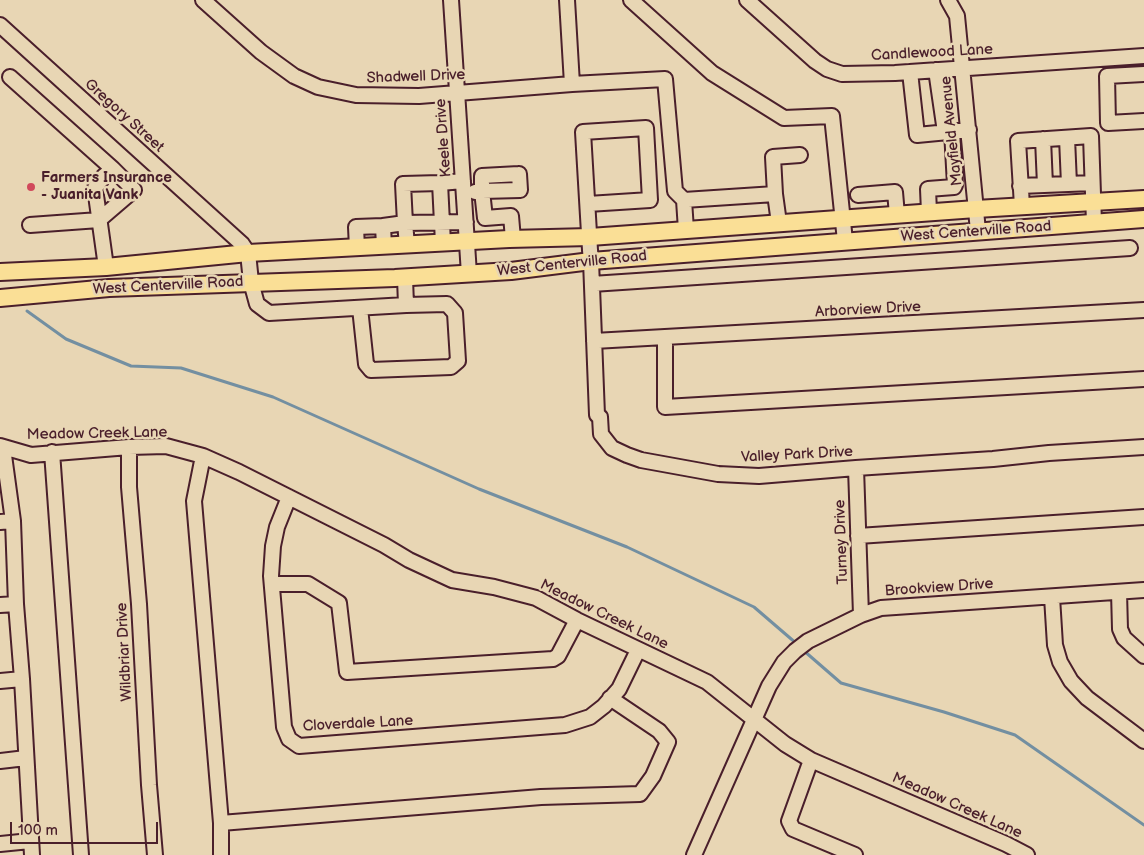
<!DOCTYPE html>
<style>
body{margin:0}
#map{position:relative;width:1144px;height:855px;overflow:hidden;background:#e8d6b4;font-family:"Balsamiq Sans",sans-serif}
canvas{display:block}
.scale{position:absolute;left:10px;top:822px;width:148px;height:22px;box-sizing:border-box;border:2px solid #4a1f2b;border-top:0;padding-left:6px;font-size:15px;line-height:18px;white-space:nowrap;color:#4a1f2b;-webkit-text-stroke:4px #e8d6b4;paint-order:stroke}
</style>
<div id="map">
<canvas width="1144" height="855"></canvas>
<div class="scale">100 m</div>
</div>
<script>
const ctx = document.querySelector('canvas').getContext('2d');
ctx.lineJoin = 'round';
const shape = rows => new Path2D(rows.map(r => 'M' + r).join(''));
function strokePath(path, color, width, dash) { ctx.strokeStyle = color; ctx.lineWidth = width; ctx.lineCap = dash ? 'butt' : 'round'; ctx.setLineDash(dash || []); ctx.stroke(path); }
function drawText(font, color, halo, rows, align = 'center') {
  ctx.font = font + ' "Balsamiq Sans",sans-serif'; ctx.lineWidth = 5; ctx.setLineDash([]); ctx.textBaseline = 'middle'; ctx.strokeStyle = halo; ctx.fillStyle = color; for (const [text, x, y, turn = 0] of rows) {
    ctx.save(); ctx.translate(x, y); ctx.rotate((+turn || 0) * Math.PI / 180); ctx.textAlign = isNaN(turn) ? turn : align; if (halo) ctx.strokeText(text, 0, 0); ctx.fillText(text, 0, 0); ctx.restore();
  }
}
strokePath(shape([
 [27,311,66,339,131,366,181,368,273,397,479,489,627,547,754,607,797,644],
 [803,650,841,683,944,712,1015,735,1144,825]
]), '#738fa1', 3);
const minor = shape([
 [203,0,261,52,294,76,318,87,356,95,419,96,572,84,665,79,675,191,684,200,775,194,773,157,800,155],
 [451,0,469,274],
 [567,0,572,84],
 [631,0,712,73,784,118,832,116,845,241],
 [747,0,815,61,827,69,842,74,895,73,1144,56],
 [948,0,957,16,978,231],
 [0,25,242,244,248,253,251,282,257,304,269,313,406,305,447,304,455,313,458,361,451,367,371,370,366,364,360,308],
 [936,70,945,132],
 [910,72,917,135,969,130],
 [1144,74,1107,76,1108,123,1144,121],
 [10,77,113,169,104,176,95,188,106,267],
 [1067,138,1069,184],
 [1043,139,1045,185],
 [519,174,520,190,482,191,482,176,519,174],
 [1020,186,1092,183],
 [475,192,482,191,485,218,511,216,513,239],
 [775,194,779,223],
 [858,195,895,192,897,215],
 [684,200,686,230],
 [588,204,650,200,646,128,583,132,590,250,591,261,597,415,600,417,601,434,612,448,627,455,641,460,718,474,759,476,856,468,993,459,1049,453,1144,447],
 [1022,206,1018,141,1091,136,1094,223],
 [929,212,928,189,954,187,955,185,952,131],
 [30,225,99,220,134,190,113,169],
 [383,226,405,223,403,184,440,183],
 [443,243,440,183,463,181],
 [407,245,405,223,466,222],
 [357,248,356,227,383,226,384,246],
 [405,278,406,305],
 [592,284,1130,248],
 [665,337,665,407,1144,379],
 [594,341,1144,310],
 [0,446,31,455,129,447,166,446,203,456,239,472,384,545,409,560,452,580,494,587,536,598,577,620,707,682,785,744,811,760,1006,844,1027,855],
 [129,447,129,487,139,604,149,785,155,855],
 [3,448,13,521,16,604,22,679,32,855],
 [52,452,81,855],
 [203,456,194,501,221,823,221,855],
 [856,468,861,615],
 [289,497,277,527,273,546,271,576,284,727,289,739,299,746,565,725,590,717,604,706,619,689,638,650],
 [0,522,13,521],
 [858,536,1144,517],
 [273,584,308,584,339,603,347,672,553,659,558,656,577,620],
 [1119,592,1120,629,1124,638,1144,656],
 [1052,597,1055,645,1060,662,1071,681,1087,698,1144,741],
 [0,605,16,604],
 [0,681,22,679],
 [811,760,789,821,793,829,855,855],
 [0,761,26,758],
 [221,823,541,797,640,794,653,776,668,742,659,731,610,698],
 [0,844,30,841],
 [694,855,769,686,784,662,795,651,808,641,861,615,881,608,1144,590]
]);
const major = shape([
 [0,272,106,267,248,253,509,239,590,237,976,209,1144,199],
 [0,298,109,288,395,278,511,271,591,261,1144,219]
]);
strokePath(minor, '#4a1f2b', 18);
strokePath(major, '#4a1f2b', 20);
strokePath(minor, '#e8d6b4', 14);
strokePath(major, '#fadf96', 16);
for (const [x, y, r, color] of [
 [31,187,5,"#d1495b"]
]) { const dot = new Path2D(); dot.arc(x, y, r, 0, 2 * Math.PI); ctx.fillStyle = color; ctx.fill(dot); strokePath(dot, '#e8d6b4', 2); }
drawText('15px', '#4a1f2b', '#e8d6b4', [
 ["Candlewood Lane",932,53,-3],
 ["Shadwell Drive",416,77,-2],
 ["Gregory Street",124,116,42],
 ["Mayfield Avenue",952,131,-96],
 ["Keele Drive",444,138,-94],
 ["West Centerville Road",976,232,-4],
 ["West Centerville Road",572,264,-6],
 ["West Centerville Road",168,286,-3],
 ["Arborview Drive",868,310,-3],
 ["Meadow Creek Lane",97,434,-1],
 ["Valley Park Drive",797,455,-3],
 ["Turney Drive",842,542,-92],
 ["Brookview Drive",939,588,-4],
 ["Meadow Creek Lane",604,615,26],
 ["Wildbriar Drive",125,652,-93],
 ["Cloverdale Lane",358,724,-3],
 ["Meadow Creek Lane",957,806,24]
]);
drawText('bold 15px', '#4a1f2b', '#e8d6b4', [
 ["Farmers Insurance",41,178],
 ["- Juanita Vank",41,195]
], 'left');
</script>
